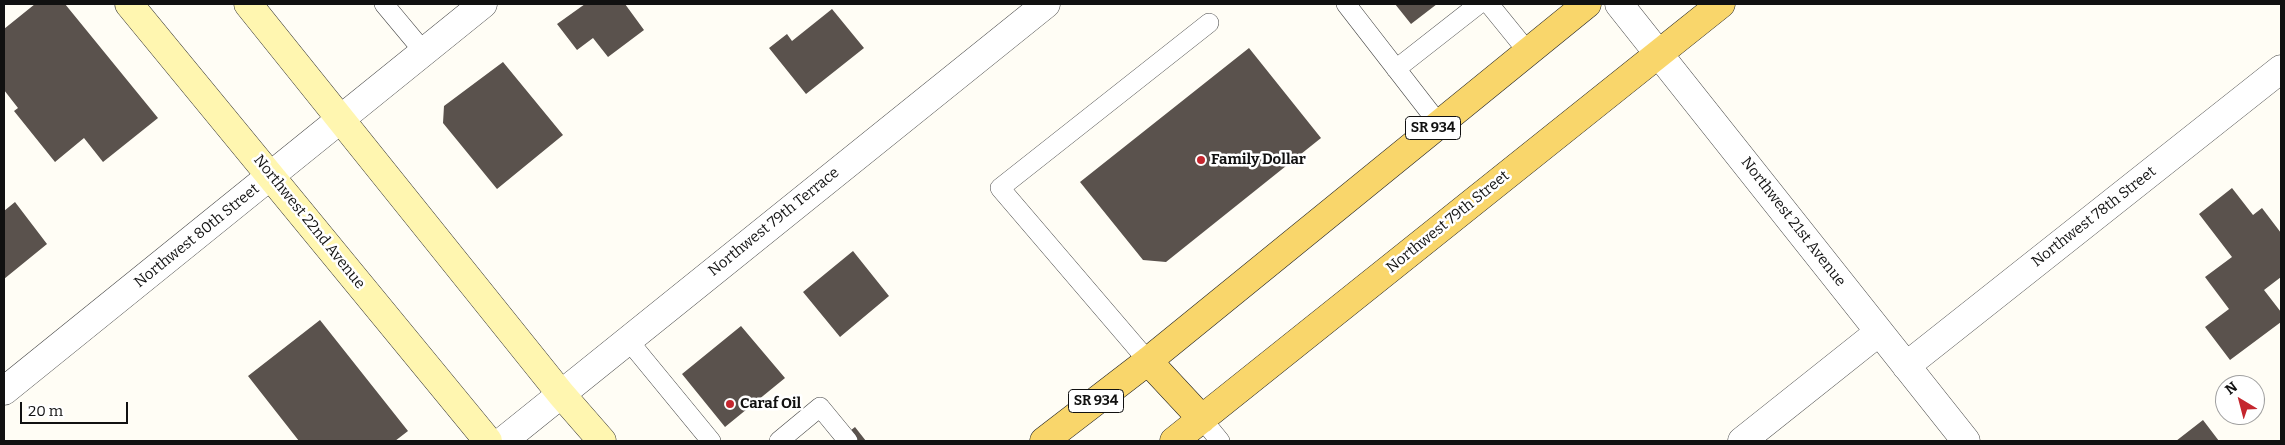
<!DOCTYPE html>
<style>
body{margin:0}
#map{position:relative;width:2285px;height:445px;overflow:hidden;background:#fffdf5;font-family:Bitter,serif}
canvas{display:block}
.frame{position:absolute;inset:0;border:5px solid #111;pointer-events:none}
.north{position:absolute;left:2215px;top:375px;width:50px;height:50px;box-sizing:border-box;background:#fff;border:1px solid #a0a0a0;border-radius:50%;rotate:323deg;font-size:14px;font-weight:700;line-height:20px;text-align:center;color:#111}
.north::after{content:'';display:block;margin:auto;width:18px;height:22px;background:#c4262e;clip-path:polygon(50% 0,100% 100%,50% 72%,0 100%)}
.scale{position:absolute;left:20px;top:402px;width:108px;height:22px;box-sizing:border-box;border:2px solid #111;border-top:0;padding-left:6px;font-size:15px;line-height:18px;white-space:nowrap;color:#111;-webkit-text-stroke:4px #fff;paint-order:stroke}
</style>
<div id="map">
<canvas width="2285" height="445"></canvas>
<div class="frame"></div>
<div class="north">N</div>
<div class="scale">20 m</div>
</div>
<script>
const ctx = document.querySelector('canvas').getContext('2d');
ctx.lineJoin = 'round';
function paint(path, color) { ctx.fillStyle = color; ctx.fill(path, 'evenodd'); }
const shape = rows => new Path2D(rows.map(r => 'M' + r).join(''));
function strokePath(path, color, width, dash) { ctx.strokeStyle = color; ctx.lineWidth = width; ctx.lineCap = dash ? 'butt' : 'round'; ctx.setLineDash(dash || []); ctx.stroke(path); }
function drawText(font, color, halo, rows, align = 'center') {
  ctx.font = font + ' Bitter,serif'; ctx.lineWidth = 5; ctx.setLineDash([]); ctx.textBaseline = 'middle'; ctx.strokeStyle = halo; ctx.fillStyle = color; for (const [text, x, y, turn = 0] of rows) {
    ctx.save(); ctx.translate(x, y); ctx.rotate((+turn || 0) * Math.PI / 180); ctx.textAlign = isNaN(turn) ? turn : align; if (halo) ctx.strokeText(text, 0, 0); ctx.fillText(text, 0, 0); ctx.restore();
  }
}
paint(shape([
 [35,4,65,4,158,118,103,162,84,138,55,162,14,111,18,108,4,90,4,29],
 [585,4,625,4,644,30,608,57,593,38,577,50,557,24],
 [1395,4,1437,4,1411,24],
 [832,9,864,48,806,94,769,48,787,34,792,41],
 [1249,48,1321,138,1166,262,1143,260,1080,182],
 [503,62,563,135,497,189,443,123,444,106],
 [2232,188,2253,215,2262,208,2281,233,2281,277,2264,290,2281,312,2281,322,2230,360,2205,327,2229,309,2205,277,2232,257,2199,214],
 [15,202,47,244,4,279,4,211],
 [853,251,889,296,840,337,803,292],
 [320,320,408,431,395,441,299,441,248,376],
 [741,326,785,378,725,427,682,374],
 [2203,420,2219,441,2176,441],
 [855,427,866,441,837,441]
]), '#5a524d');
const lane = shape([
 [384,4,424,52],
 [1346,4,1439,124],
 [1489,4,1528,52],
 [1396,69,1479,4],
 [628,340,711,441],
 [1148,361,1000,188,1209,23],
 [1202,419,1220,441],
 [779,441,820,407,848,441]
]);
const street = shape([
 [1619,4,1966,441],
 [1906,366,2281,69],
 [4,391,483,4],
 [503,441,1046,4],
 [1742,441,1879,332]
]);
const secondary = shape([
 [129,4,488,441],
 [248,4,561,394,602,441]
]);
const primary = shape([
 [1148,361,1202,419],
 [1044,441,1148,361,1587,4],
 [1174,441,1721,4]
]);
strokePath(lane, '#444', 20);
strokePath(street, '#444', 29);
strokePath(secondary, '#333', 29);
strokePath(primary, '#222', 29);
strokePath(lane, '#fff', 19);
strokePath(street, '#fff', 28);
strokePath(secondary, '#fff6b0', 28);
strokePath(primary, '#f9d66b', 28);
for (const [x, y, r, color] of [
 [1201,160,5,"#c4262e"],
 [730,404,5,"#c4262e"]
]) { const dot = new Path2D(); dot.arc(x, y, r, 0, 2 * Math.PI); ctx.fillStyle = color; ctx.fill(dot); strokePath(dot, '#fff', 2); }
for (const [x, y, w] of [
 [1433,128,55],
 [1096,401,55]
]) { const box = new Path2D(); box.roundRect(x - w / 2, y - 11.5, w, 23, 4); ctx.fillStyle = '#fff'; ctx.fill(box); strokePath(box, '#111', 1); }
drawText('bold 14px', '#111', null, [
 ["SR 934",1433,128],
 ["SR 934",1096,401]
]);
drawText('bold 15px', '#111', '#fff', [
 ["Family Dollar",1211,160],
 ["Caraf Oil",740,404]
], 'left');
drawText('15px', '#111', '#fff', [
 ["Northwest 78th Street",2094,217,-38],
 ["Northwest 22nd Avenue",309,222,51],
 ["Northwest 79th Terrace",774,222,-39],
 ["Northwest 79th Street",1448,222,-39],
 ["Northwest 21st Avenue",1793,222,52],
 ["Northwest 80th Street",197,236,-39]
]);
</script>
